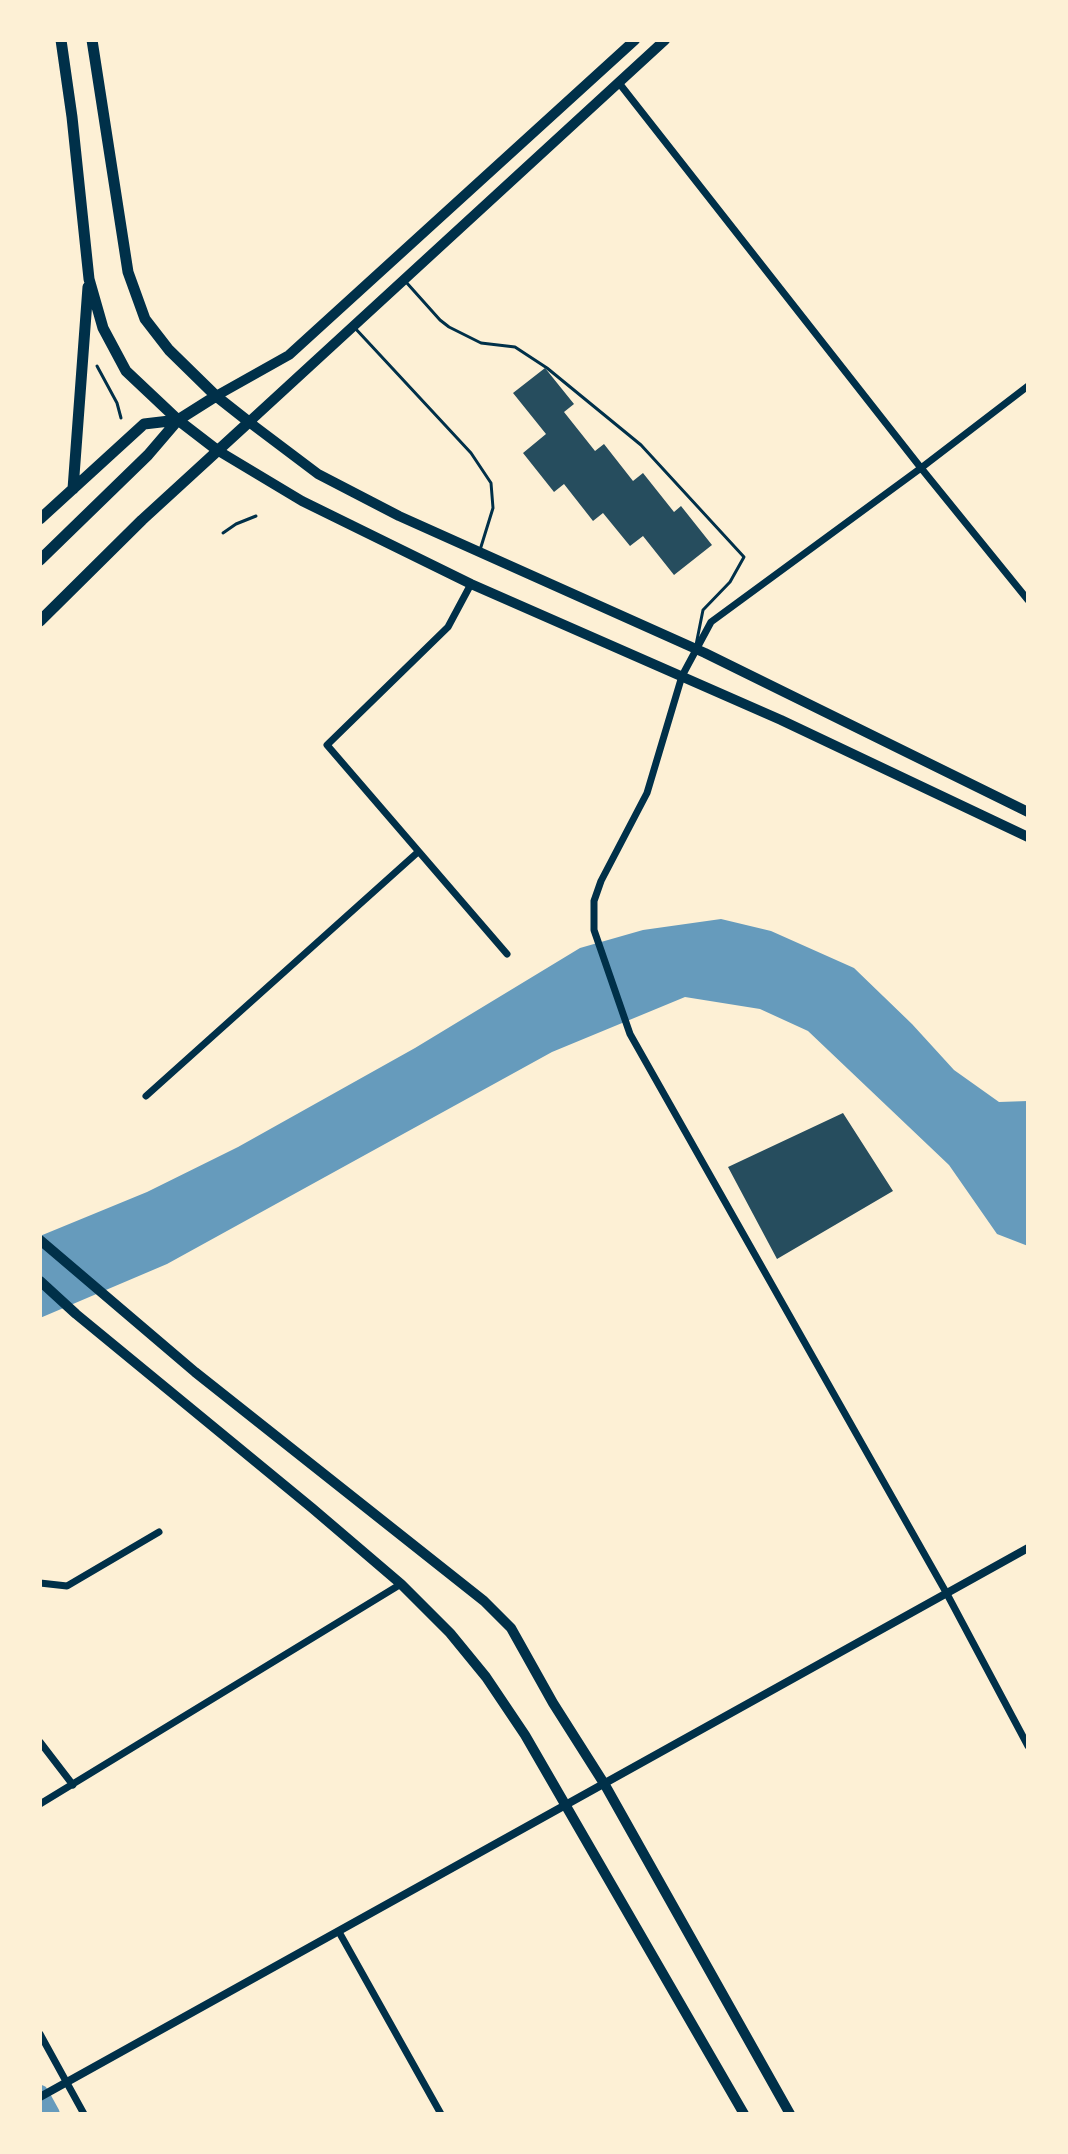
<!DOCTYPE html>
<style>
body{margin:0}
#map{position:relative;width:1068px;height:2154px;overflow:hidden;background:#fdf0d5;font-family:Rubik,sans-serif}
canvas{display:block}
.frame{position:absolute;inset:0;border:42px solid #fdf0d5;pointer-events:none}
</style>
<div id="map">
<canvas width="1068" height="2154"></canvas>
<div class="frame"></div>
</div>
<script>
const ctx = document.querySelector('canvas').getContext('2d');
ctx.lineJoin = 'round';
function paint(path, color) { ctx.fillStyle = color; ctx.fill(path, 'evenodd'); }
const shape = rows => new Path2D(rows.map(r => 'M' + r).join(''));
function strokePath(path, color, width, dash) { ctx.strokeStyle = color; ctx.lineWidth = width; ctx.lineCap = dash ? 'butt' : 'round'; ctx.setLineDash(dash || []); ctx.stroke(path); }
paint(shape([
 [721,919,771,931,854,968,912,1024,954,1070,999,1102,1028,1101,1028,1246,997,1234,949,1165,808,1031,760,1009,685,997,552,1052,167,1264,40,1318,40,1236,147,1192,238,1147,415,1048,580,948,643,930]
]), '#669bbc');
strokePath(shape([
 [40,2094,51,2114]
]), '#669bbc', 18);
paint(shape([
 [545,368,574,404,564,412,595,451,604,444,633,481,643,473,674,512,681,506,712,545,674,575,643,536,630,546,603,513,593,521,564,484,554,492,523,453,546,434,513,393],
 [843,1113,893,1191,777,1259,728,1167]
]), '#264d5e');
strokePath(shape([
 [97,366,117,403,121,418],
 [223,533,236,524,256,516]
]), '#003049', 3);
strokePath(shape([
 [406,282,440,320,449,327,481,343,515,347,547,368,641,445,744,557,730,582,703,610,696,645],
 [354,327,471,453,491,483,493,508,480,550]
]), '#003049', 3);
strokePath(shape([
 [619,83,921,468,1028,600],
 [1028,386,921,468,711,622,682,676,647,793,601,881,594,901,594,930,630,1034,947,1594,1028,1746],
 [471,584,448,627,327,745,507,954],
 [146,1096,418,852],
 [40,1583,67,1586,159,1532],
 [40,1742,73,1785],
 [40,1804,401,1584],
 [339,1932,441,2114],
 [40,2034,84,2114]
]), '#003049', 7);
strokePath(shape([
 [40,2097,1028,1548]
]), '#003049', 8);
strokePath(shape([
 [665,40,249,422,318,474,399,516,705,653,1028,812],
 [216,396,289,355,635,40],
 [217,450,302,501,471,584,781,720,1028,837],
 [40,1240,195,1372,484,1601,511,1628,553,1703,605,1785,790,2114],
 [40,1281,76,1314,312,1508,401,1584,450,1633,486,1677,525,1735,744,2114]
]), '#003049', 10);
strokePath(shape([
 [61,40,72,117,89,279,103,328,126,371,178,420,217,450],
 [73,489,88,287],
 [40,519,144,424,178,420],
 [40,560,148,455,178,420,216,396],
 [40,621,142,520,249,422,216,396,169,350,145,319,128,272,92,40]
]), '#003049', 11);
</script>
